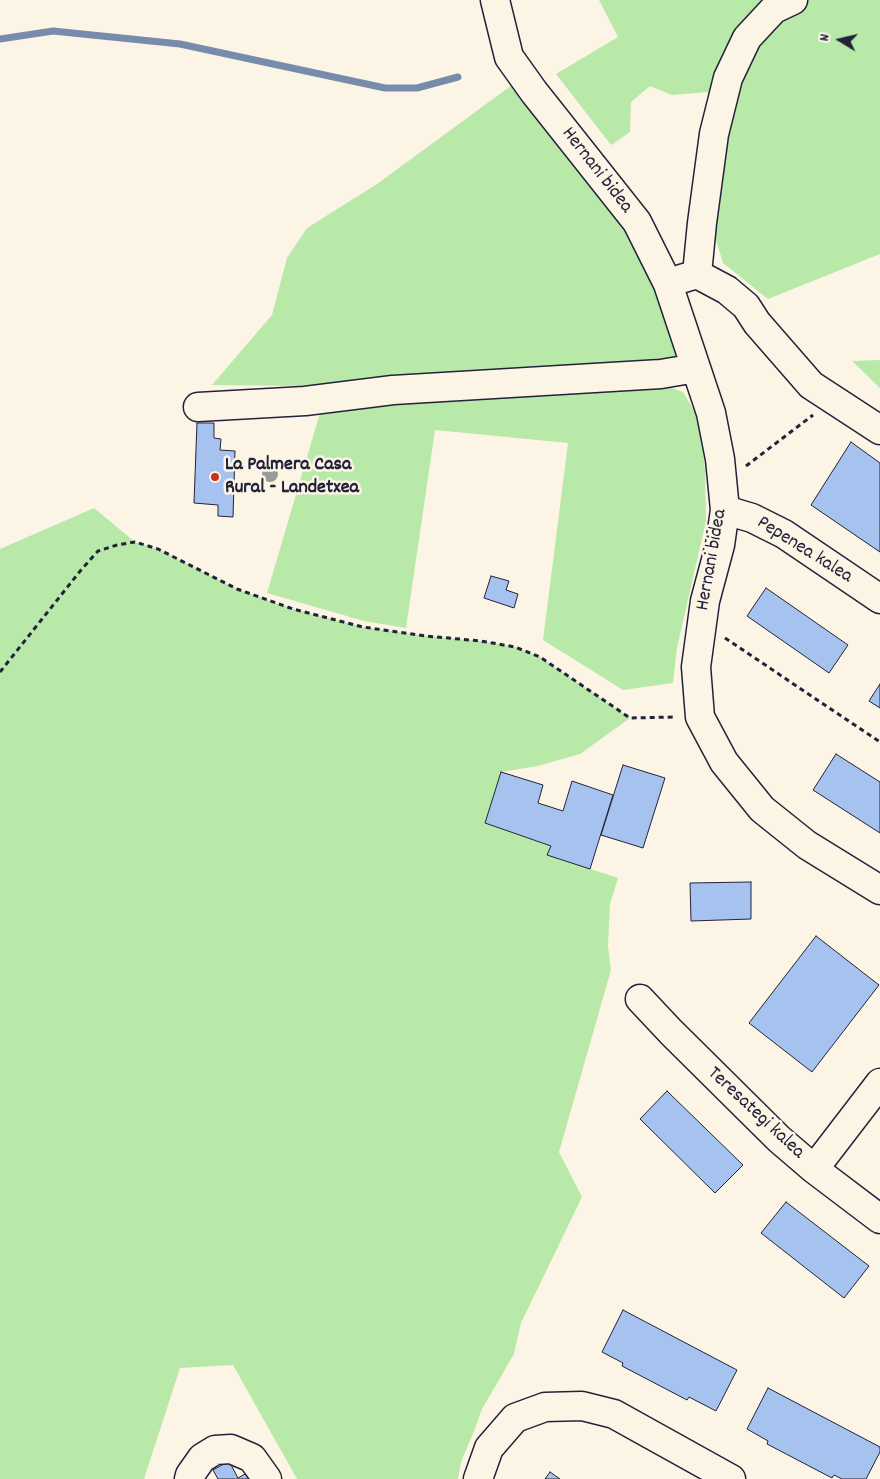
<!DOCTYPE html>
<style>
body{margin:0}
#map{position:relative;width:880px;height:1479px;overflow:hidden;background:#fcf5e5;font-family:Dekko,sans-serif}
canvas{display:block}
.north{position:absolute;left:815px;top:15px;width:50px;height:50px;-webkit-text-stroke:4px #fcf5e5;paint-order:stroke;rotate:279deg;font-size:14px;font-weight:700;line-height:20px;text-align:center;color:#22223b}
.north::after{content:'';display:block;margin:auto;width:18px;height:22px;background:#22223b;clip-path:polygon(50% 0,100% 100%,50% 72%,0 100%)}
</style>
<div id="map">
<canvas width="880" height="1479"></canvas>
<div class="north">N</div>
</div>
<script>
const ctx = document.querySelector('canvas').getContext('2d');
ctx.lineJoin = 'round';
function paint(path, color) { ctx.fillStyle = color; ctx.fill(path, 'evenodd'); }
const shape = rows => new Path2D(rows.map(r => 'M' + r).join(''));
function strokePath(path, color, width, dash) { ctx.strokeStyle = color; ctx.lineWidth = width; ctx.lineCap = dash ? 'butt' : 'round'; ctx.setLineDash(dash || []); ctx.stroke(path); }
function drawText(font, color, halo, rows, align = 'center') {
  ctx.font = font + ' Dekko,sans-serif'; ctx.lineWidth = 5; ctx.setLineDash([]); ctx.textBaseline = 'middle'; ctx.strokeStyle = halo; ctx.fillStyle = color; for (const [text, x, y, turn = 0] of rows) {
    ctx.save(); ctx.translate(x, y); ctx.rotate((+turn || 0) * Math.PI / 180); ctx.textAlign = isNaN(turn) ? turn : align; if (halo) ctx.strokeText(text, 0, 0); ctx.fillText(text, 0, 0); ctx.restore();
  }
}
paint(shape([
 [599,0,880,0,880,254,768,299,723,263,712,227,729,93,709,92,672,95,650,86,631,102,630,132,611,145,556,74,618,37],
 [512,85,631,230,667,322,678,358,658,367,304,386,212,385,272,315,287,258,307,228,377,184],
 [880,360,880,388,852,361],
 [664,385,683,392,700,420,705,470,706,521,677,648,673,683,623,690,543,640,568,443,435,430,406,628,364,621,267,593,322,406],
 [94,508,135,542,158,549,237,589,293,609,363,627,426,636,481,641,515,647,540,657,630,718,580,754,538,766,501,772,485,823,551,846,548,855,618,878,610,904,608,946,611,970,559,1152,582,1197,521,1323,514,1354,482,1409,474,1431,461,1462,458,1479,297,1479,233,1365,180,1368,144,1479,0,1479,0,549]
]), '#b8e9a9');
strokePath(shape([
 [0,39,53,31,180,44,385,88,417,88,458,77]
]), '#778cac', 7);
const building = shape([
 [197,423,214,423,214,438,221,439,220,450,235,451,233,517,218,516,218,505,194,503,197,423],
 [851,442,880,463,880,552,811,505,851,442],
 [491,576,509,581,506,590,518,594,514,608,484,598,491,576],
 [766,588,848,645,829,673,747,616,766,588],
 [880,684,880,708,869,701,880,684],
 [836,754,880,782,880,833,813,790,836,754],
 [623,765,665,778,643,848,601,835,623,765],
 [501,772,543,785,538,803,563,811,572,781,613,795,590,869,547,855,551,846,485,823,501,772],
 [751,882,751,919,691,921,690,883,751,882],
 [816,936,879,985,812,1072,749,1023,816,936],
 [667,1091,743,1165,715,1193,640,1119,667,1091],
 [786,1202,869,1266,844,1298,761,1233,786,1202],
 [623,1310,737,1370,716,1411,689,1397,687,1400,622,1366,623,1363,602,1352,623,1310],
 [768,1388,880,1447,880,1452,866,1479,842,1479,834,1475,832,1478,767,1444,768,1441,747,1429,768,1388],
 [229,1461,238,1478,252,1470,257,1479,218,1479,213,1470,229,1461],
 [550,1472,560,1479,545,1479,550,1472]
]);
paint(building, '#a6c2ee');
strokePath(building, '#22223b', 1);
const minor = shape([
 [495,0,509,57,534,92,637,222,668,284,711,413,720,459,725,510,720,545,705,601,696,667,700,717,724,762,762,809,807,845,880,890],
 [697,274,702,223,714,134,728,78,747,38,774,9,793,0],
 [681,279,697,274,727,290,746,306,757,323,811,385,880,430],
 [198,407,305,401,393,390,661,374,696,368],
 [725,510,752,518,784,534,880,599],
 [640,999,671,1032,779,1139,814,1169,880,1219],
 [814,1169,880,1083],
 [189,1479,190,1475,202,1458,215,1450,231,1449,252,1458,267,1479],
 [478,1479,489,1448,515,1418,545,1407,582,1406,614,1414,731,1479]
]);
strokePath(minor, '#22223b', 31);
strokePath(shape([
 [746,466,813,415],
 [725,638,880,742],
 [0,672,81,570,98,551,117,545,135,542,158,549,237,589,293,609,363,627,426,636,481,641,515,647,540,657,630,718,674,717]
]), '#22223b', 3, [5, 4]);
strokePath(minor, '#fcf5e5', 28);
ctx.fillStyle = '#999c96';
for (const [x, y] of [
 [270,474]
]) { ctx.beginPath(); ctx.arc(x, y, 8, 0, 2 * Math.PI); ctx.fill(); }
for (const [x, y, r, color] of [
 [215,477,5,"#c8321e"]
]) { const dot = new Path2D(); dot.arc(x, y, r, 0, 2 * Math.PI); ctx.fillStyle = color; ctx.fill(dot); strokePath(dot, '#fcf5e5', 2); }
drawText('20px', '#22223b', '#fcf5e5', [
 ["Hernani bidea",596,171,52],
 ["Pepenea kalea",804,551,32],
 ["Hernani bidea",713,560,-80],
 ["Teresategi kalea",755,1114,43]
]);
drawText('bold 20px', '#22223b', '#fcf5e5', [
 ["La Palmera Casa",225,466],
 ["Rural - Landetxea",225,489]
], 'left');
</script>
